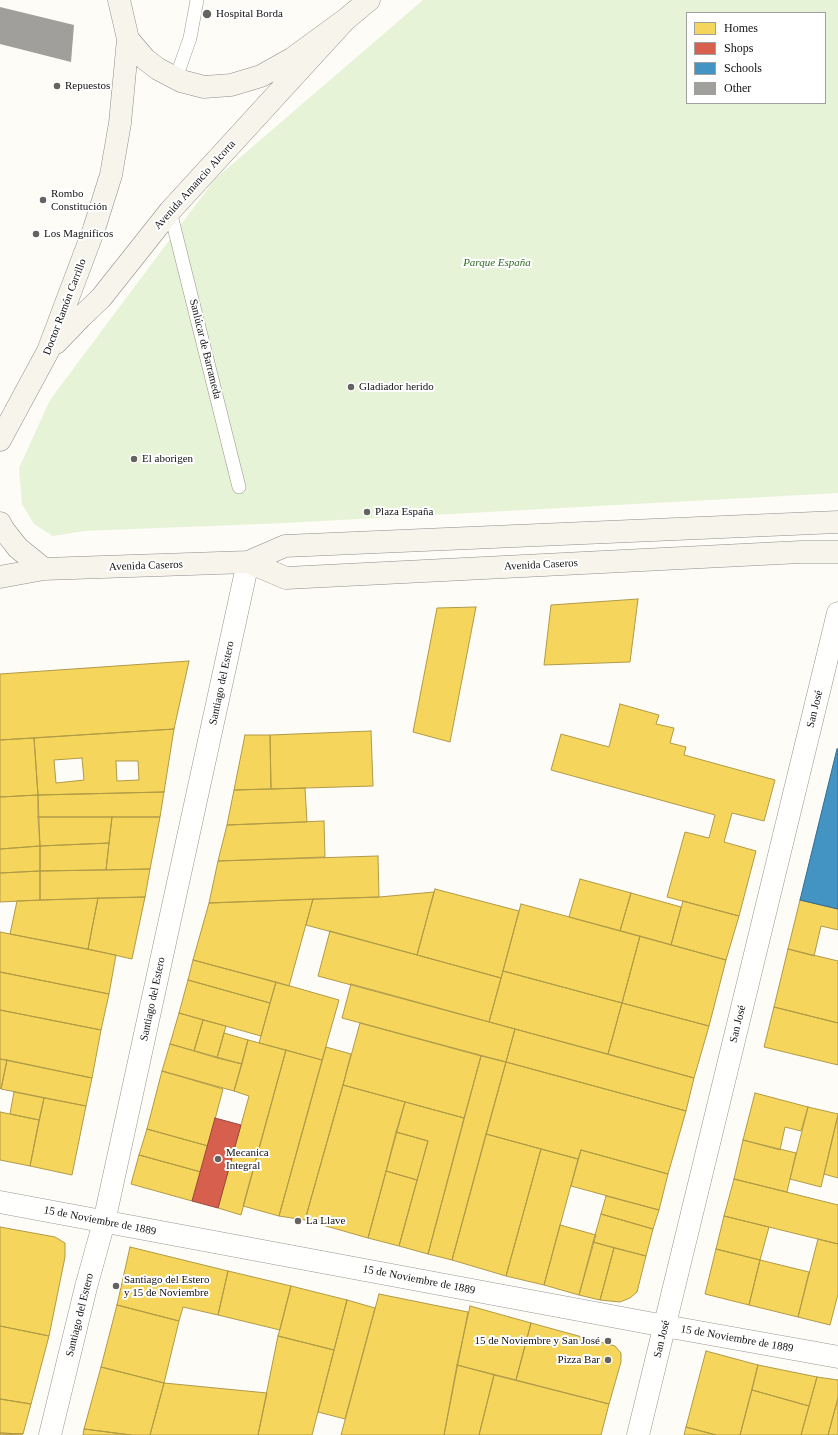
<!DOCTYPE html>
<meta charset="utf-8">
<style>
body{margin:0}
#map{position:relative;width:838px;height:1435px;overflow:hidden;background:#fdfcf7;font-family:Georgia,serif}
canvas{display:block}
.legend{position:absolute;left:686px;top:12px;width:140px;height:92px;box-sizing:border-box;background:#fff;border:1px solid #a0a0a0;margin:0;padding:5px 7px;list-style:none;font-size:12px;color:#111}
.legend li{display:flex;align-items:center;gap:8px;height:20px}
.legend b{width:20px;border:1px solid #a0a0a0}
</style>
<div id="map">
<canvas width="838" height="1435"></canvas>
<ul class="legend">
<li><b style="height:11px;background:#f6d55c"></b>Homes</li>
<li><b style="height:11px;background:#d6604d"></b>Shops</li>
<li><b style="height:11px;background:#4393c3"></b>Schools</li>
<li><b style="height:11px;background:#a19f9c"></b>Other</li>
</ul>
</div>
<script>
const ctx = document.querySelector('canvas').getContext('2d');
ctx.lineJoin = 'round';
function paint(path, color) { ctx.fillStyle = color; ctx.fill(path, 'evenodd'); }
const shape = rows => new Path2D(rows.map(r => 'M' + r).join(''));
function strokePath(path, color, width, dash) { ctx.strokeStyle = color; ctx.lineWidth = width; ctx.lineCap = dash ? 'butt' : 'round'; ctx.setLineDash(dash || []); ctx.stroke(path); }
function drawText(font, color, halo, rows, align = 'center') {
  ctx.font = font + ' Georgia,serif'; ctx.lineWidth = 4; ctx.setLineDash([]); ctx.textBaseline = 'middle'; ctx.strokeStyle = halo; ctx.fillStyle = color; for (const [text, x, y, turn = 0] of rows) {
    ctx.save(); ctx.translate(x, y); ctx.rotate((+turn || 0) * Math.PI / 180); ctx.textAlign = isNaN(turn) ? turn : align; if (halo) ctx.strokeText(text, 0, 0); ctx.fillText(text, 0, 0); ctx.restore();
  }
}
paint(shape([
 [423,0,838,0,838,493,285,523,84,531,53,536,34,524,22,504,19,468,50,400,215,179],
 [687,13,825,13,825,103,687,103]
]), '#e7f3d7');
const homes = shape([
 [638,599,630,662,544,665,551,605,638,599],
 [476,607,450,742,413,732,437,608,476,607],
 [189,661,174,729,0,740,0,674,189,661],
 [620,704,659,715,656,724,674,728,670,743,686,747,684,755,775,780,764,821,732,813,724,842,756,851,739,916,667,897,685,832,709,838,715,815,551,770,561,734,609,747,620,704],
 [174,729,164,792,38,795,34,738,174,729],
 [82,758,84,780,56,783,54,760,82,758],
 [116,761,138,761,139,780,117,781,116,761],
 [371,731,373,786,271,789,270,735,371,731],
 [245,735,270,735,271,789,234,790,245,735],
 [34,738,38,795,0,797,0,740,34,738],
 [305,788,307,822,227,825,234,790,305,788],
 [164,792,160,817,38,817,38,795,164,792],
 [38,795,40,846,0,849,0,797,38,795],
 [38,817,112,817,109,843,40,846,38,817],
 [112,817,160,817,150,869,106,870,112,817],
 [324,821,325,857,218,861,227,825,324,821],
 [109,843,106,870,40,871,40,846,109,843],
 [40,846,40,871,0,873,0,849,40,846],
 [378,856,379,897,209,903,218,861,378,856],
 [150,869,145,897,40,900,40,871,150,869],
 [40,871,40,900,0,902,0,873,40,871],
 [580,879,631,893,620,931,569,917,580,879],
 [435,889,519,911,501,978,417,955,435,889],
 [434,892,417,955,306,925,313,899,379,897,434,892],
 [631,893,681,907,671,945,620,931,631,893],
 [145,897,132,959,88,949,98,898,145,897],
 [98,898,88,949,10,934,17,901,98,898],
 [313,899,289,986,193,960,209,903,313,899],
 [800,900,838,909,838,930,821,926,814,956,788,949,800,900],
 [683,901,739,916,726,960,671,945,683,901],
 [521,904,640,936,622,1003,503,971,521,904],
 [330,931,501,978,489,1022,318,976,330,931],
 [0,932,116,955,109,994,0,972,0,932],
 [640,936,726,960,709,1026,622,1003,640,936],
 [788,949,838,961,838,1023,774,1007,788,949],
 [193,960,276,982,270,1003,188,980,193,960],
 [503,971,622,1003,608,1054,489,1022,503,971],
 [0,972,109,994,101,1030,0,1010,0,972],
 [188,980,270,1003,261,1036,179,1013,188,980],
 [276,982,339,1000,322,1060,259,1043,276,982],
 [351,984,515,1029,506,1062,342,1018,351,984],
 [622,1003,709,1026,694,1078,608,1054,622,1003],
 [774,1007,838,1023,838,1065,764,1047,774,1007],
 [0,1010,101,1030,92,1078,0,1059,0,1010],
 [179,1013,203,1020,194,1051,170,1044,179,1013],
 [203,1020,226,1026,217,1058,194,1051,203,1020],
 [360,1023,481,1056,464,1118,343,1085,360,1023],
 [515,1029,694,1078,686,1111,506,1062,515,1029],
 [224,1033,248,1040,242,1064,217,1058,224,1033],
 [248,1040,286,1050,241,1215,218,1208,249,1096,234,1091,248,1040],
 [170,1044,242,1064,234,1091,162,1071,170,1044],
 [326,1047,351,1054,343,1085,305,1220,279,1216,326,1047],
 [286,1050,322,1060,279,1216,243,1206,286,1050],
 [481,1056,506,1062,452,1260,428,1254,481,1056],
 [0,1059,7,1060,1,1089,0,1088,0,1059],
 [7,1060,92,1078,86,1106,1,1089,7,1060],
 [506,1062,686,1111,668,1174,581,1150,578,1159,486,1134,506,1062],
 [162,1071,223,1089,208,1146,147,1129,162,1071],
 [343,1085,405,1102,368,1238,305,1220,343,1085],
 [14,1092,44,1098,39,1120,10,1114,14,1092],
 [755,1093,808,1107,801,1131,785,1127,780,1150,743,1140,755,1093],
 [44,1098,86,1106,72,1175,30,1166,44,1098],
 [405,1102,464,1118,428,1254,399,1246,428,1141,396,1132,405,1102],
 [808,1107,838,1114,821,1187,790,1179,808,1107],
 [0,1112,39,1120,30,1166,0,1160,0,1112],
 [838,1116,838,1178,824,1174,838,1116],
 [147,1129,208,1146,201,1172,139,1155,147,1129],
 [396,1132,428,1141,417,1180,386,1171,396,1132],
 [486,1134,541,1149,506,1276,452,1260,486,1134],
 [743,1140,796,1153,787,1192,734,1179,743,1140],
 [541,1149,578,1159,544,1285,506,1276,541,1149],
 [581,1150,668,1174,659,1210,571,1186,581,1150],
 [139,1155,201,1172,192,1201,131,1184,139,1155],
 [386,1171,417,1180,399,1246,368,1238,386,1171],
 [734,1179,838,1205,838,1244,724,1216,734,1179],
 [606,1196,659,1210,653,1229,601,1214,606,1196],
 [601,1214,653,1229,646,1256,593,1242,601,1214],
 [724,1216,769,1227,760,1260,716,1249,724,1216],
 [560,1225,596,1235,579,1295,544,1285,560,1225],
 [0,1227,55,1237,65,1243,65,1257,49,1336,0,1326,0,1227],
 [818,1239,838,1244,838,1294,830,1325,798,1317,818,1239],
 [593,1242,614,1248,600,1300,579,1295,593,1242],
 [130,1247,228,1271,218,1315,183,1307,179,1321,117,1305,130,1247],
 [614,1248,646,1256,637,1292,630,1298,620,1302,600,1300,614,1248],
 [716,1249,760,1260,749,1305,705,1294,716,1249],
 [760,1260,809,1272,798,1317,749,1305,760,1260],
 [228,1271,291,1286,280,1330,218,1315,228,1271],
 [291,1286,347,1300,334,1350,278,1336,291,1286],
 [379,1294,468,1312,444,1435,341,1435,379,1294],
 [347,1300,375,1308,345,1419,318,1412,347,1300],
 [117,1305,179,1321,164,1383,101,1367,117,1305],
 [470,1306,531,1323,516,1380,457,1365,470,1306],
 [531,1323,615,1346,621,1353,621,1362,609,1404,516,1380,531,1323],
 [0,1326,49,1336,31,1404,0,1399,0,1326],
 [278,1336,334,1350,312,1435,258,1435,278,1336],
 [706,1351,758,1365,740,1435,716,1435,686,1427,706,1351],
 [457,1365,494,1375,479,1435,444,1435,457,1365],
 [758,1365,817,1377,809,1406,752,1390,758,1365],
 [101,1367,164,1383,150,1435,131,1435,84,1429,101,1367],
 [494,1375,609,1404,601,1435,479,1435,494,1375],
 [817,1377,838,1380,838,1398,828,1435,801,1435,817,1377],
 [164,1383,267,1393,258,1435,150,1435,164,1383],
 [752,1390,809,1406,801,1435,740,1435,752,1390],
 [838,1398,838,1435,828,1435,838,1398],
 [0,1399,31,1404,23,1434,0,1433,0,1399],
 [686,1427,716,1435,684,1435,686,1427],
 [84,1429,131,1435,83,1435,84,1429],
 [0,1433,23,1434,0,1435,0,1433]
]);
paint(homes, '#f6d55c');
strokePath(homes, '#b19a46', 1);
const shops = shape([
 [215,1118,241,1125,218,1208,192,1201,215,1118]
]);
paint(shops, '#d6604d');
strokePath(shops, '#9b483b', 1);
const schools = shape([
 [837,749,838,749,838,909,800,900,837,749]
]);
paint(schools, '#4393c3');
strokePath(schools, '#346c8e', 1);
paint(shape([
 [0,7,74,25,71,62,0,44]
]), '#a19f9c');
const lane = shape([
 [176,78,190,38,197,0],
 [170,211,239,487]
]);
const street = shape([
 [0,1202,665,1326,838,1357],
 [50,1435,86,1287,104,1222,248,562],
 [638,1435,838,613]
]);
const secondary = shape([
 [128,39,145,59,158,69,181,81,204,87,231,85,261,76,293,58,345,20,369,0],
 [56,343,81,317,101,298,170,211,345,20],
 [0,440,48,351,94,229,111,175,120,123,128,39,119,0],
 [0,523,3,529,18,548,44,569],
 [248,562,286,578,801,552,838,552],
 [0,577,44,569,248,562,285,546,838,522]
]);
strokePath(lane, '#979795', 14);
strokePath(street, '#979795', 23);
strokePath(secondary, '#8e8d8b', 23);
strokePath(lane, '#fffffe', 13);
strokePath(street, '#fffffe', 22);
strokePath(secondary, '#f6f4eb', 22);
for (const [x, y, r, color] of [
 [207,14,5,"#646362"],
 [57,86,4,"#646362"],
 [43,200,4,"#646362"],
 [36,234,4,"#646362"],
 [351,387,4,"#646362"],
 [134,459,4,"#646362"],
 [367,512,4,"#646362"],
 [218,1159,4,"#646362"],
 [298,1221,4,"#646362"],
 [116,1286,4,"#646362"],
 [608,1341,4,"#646362"],
 [608,1360,4,"#646362"]
]) { const dot = new Path2D(); dot.arc(x, y, r, 0, 2 * Math.PI); ctx.fillStyle = color; ctx.fill(dot); strokePath(dot, '#fff', 1.5); }
drawText('11px', '#111', '#fff', [
 ["Hospital Borda",216,14],
 ["Repuestos",65,86],
 ["Rombo",51,194],
 ["Constitución",51,207],
 ["Los Magnificos",44,234],
 ["Gladiador herido",359,387],
 ["El aborigen",142,459],
 ["Plaza España",375,512],
 ["Mecanica",226,1153],
 ["Integral",226,1166],
 ["La Llave",306,1221],
 ["Santiago del Estero",124,1280],
 ["y 15 de Noviembre",124,1293],
 ["15 de Noviembre y San José",600,1341,"right"],
 ["Pizza Bar",600,1360,"right"]
], 'left');
drawText('11px', '#111', '#fff', [
 ["Avenida Amancio Alcorta",195,185,-48],
 ["Doctor Ramón Carrillo",65,307,-69],
 ["Sanlúcar de Barrameda",205,349,76],
 ["Avenida Caseros",541,565,-3],
 ["Avenida Caseros",146,566,-2],
 ["Santiago del Estero",222,683,-78],
 ["San José",815,709,-76],
 ["Santiago del Estero",153,999,-78],
 ["San José",738,1024,-76],
 ["15 de Noviembre de 1889",100,1221,11],
 ["15 de Noviembre de 1889",419,1280,11],
 ["Santiago del Estero",80,1315,-76],
 ["San José",662,1339,-76],
 ["15 de Noviembre de 1889",737,1339,10]
]);
drawText('italic 11px', '#2f6b1f', '#fff', [
 ["Parque España",497,263]
]);
</script>
